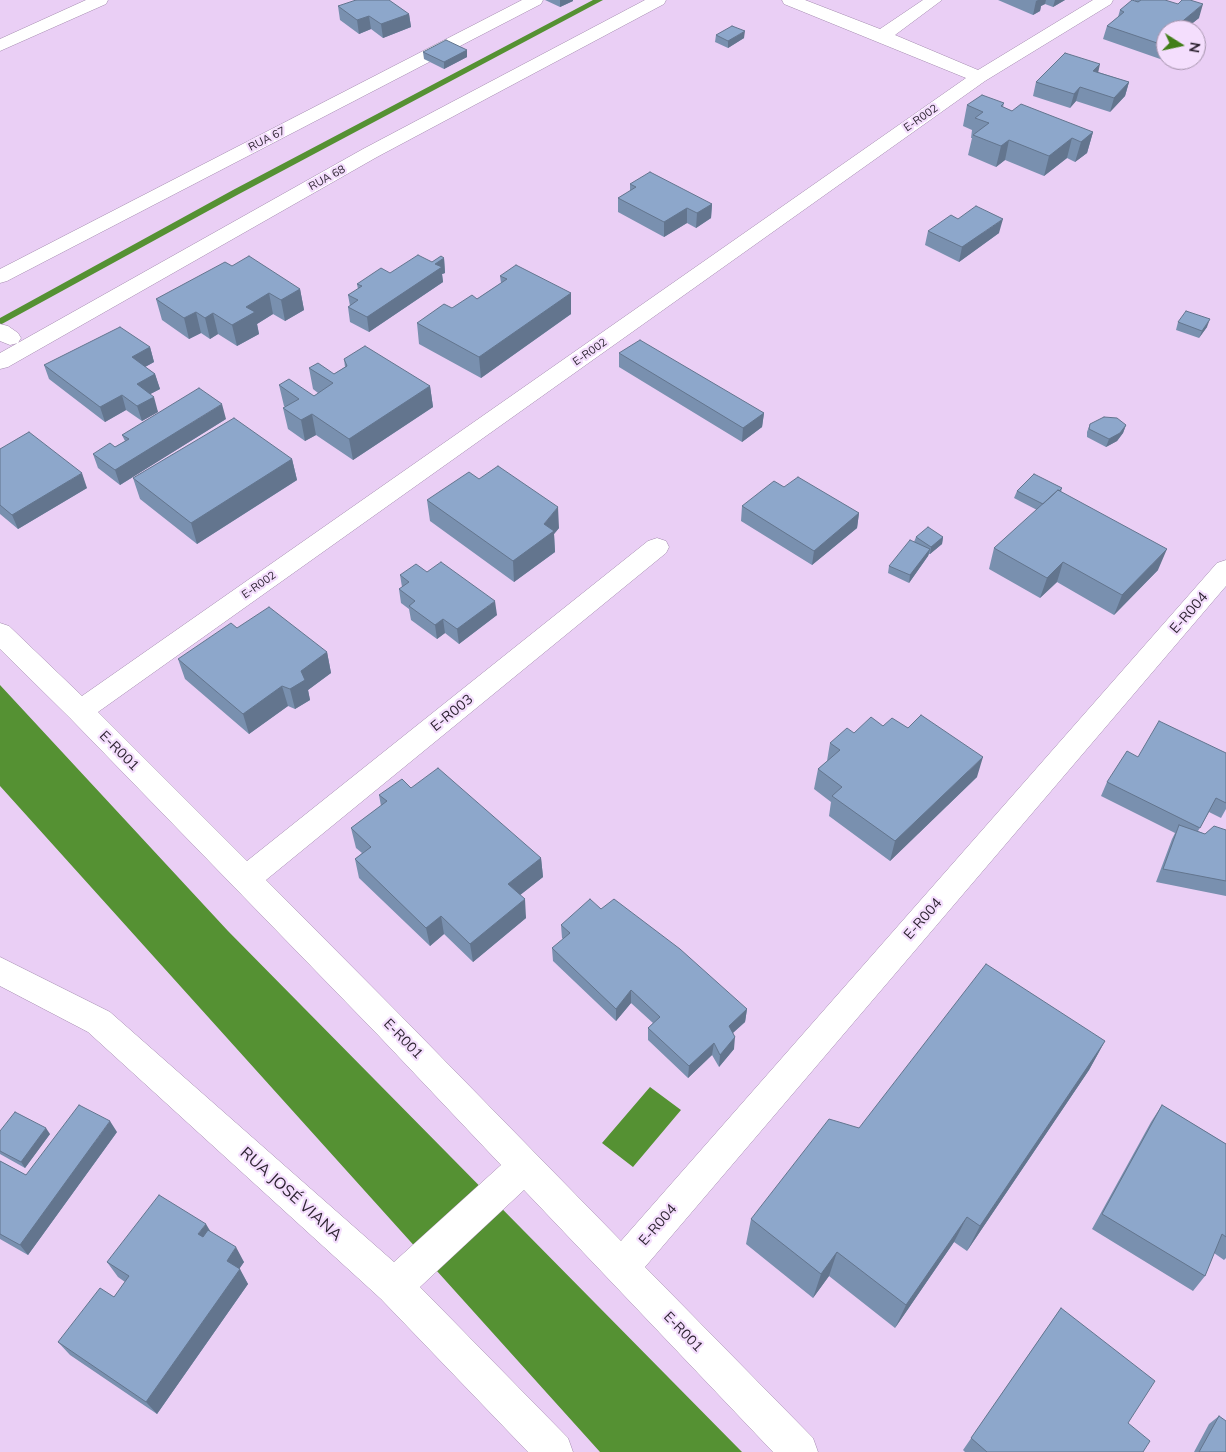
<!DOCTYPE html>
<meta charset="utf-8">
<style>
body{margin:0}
#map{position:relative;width:1226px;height:1452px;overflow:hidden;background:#eacff5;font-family:Mulish,sans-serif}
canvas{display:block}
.north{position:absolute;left:1156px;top:20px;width:50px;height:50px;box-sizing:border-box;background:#f4defd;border:1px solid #a493ab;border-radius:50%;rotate:100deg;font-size:14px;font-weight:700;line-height:20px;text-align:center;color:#2d2331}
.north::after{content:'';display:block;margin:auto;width:18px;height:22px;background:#427e19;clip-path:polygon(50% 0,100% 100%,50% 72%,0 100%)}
</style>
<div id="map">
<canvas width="1226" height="1452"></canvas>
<div class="north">N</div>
</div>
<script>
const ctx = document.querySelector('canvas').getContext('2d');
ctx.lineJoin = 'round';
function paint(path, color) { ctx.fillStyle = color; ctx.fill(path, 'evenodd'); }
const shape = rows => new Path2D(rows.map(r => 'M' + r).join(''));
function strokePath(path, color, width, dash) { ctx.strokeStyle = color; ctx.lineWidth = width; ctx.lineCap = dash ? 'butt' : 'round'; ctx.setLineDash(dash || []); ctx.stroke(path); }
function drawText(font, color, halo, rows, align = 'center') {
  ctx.font = font + ' Mulish,sans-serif'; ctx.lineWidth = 4.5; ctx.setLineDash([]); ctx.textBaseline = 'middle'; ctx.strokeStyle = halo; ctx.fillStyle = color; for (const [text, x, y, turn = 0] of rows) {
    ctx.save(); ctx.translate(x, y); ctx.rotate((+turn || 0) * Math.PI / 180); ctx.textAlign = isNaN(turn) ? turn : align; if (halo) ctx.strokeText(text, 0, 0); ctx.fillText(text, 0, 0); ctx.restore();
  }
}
paint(shape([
 [0,685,228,931,742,1452,600,1452,0,786],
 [650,1087,681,1110,633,1167,602,1143]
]), '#559133');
paint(shape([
 [593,0,603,0,239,194,0,325,0,318,233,190,593,0]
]), '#559133');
const minor = shape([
 [86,0,108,0,106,4,0,51,0,39,86,0],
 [522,0,543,0,541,4,7,281,0,283,0,269,522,0],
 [645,0,666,0,664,4,377,157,8,367,0,369,0,353,363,149,645,0],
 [782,0,805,0,880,29,923,0,942,0,895,35,978,70,1093,0,1113,0,1111,4,985,81,98,712,247,861,648,541,657,538,666,541,669,547,666,553,266,880,401,1016,621,1241,1217,563,1226,560,1226,586,645,1267,813,1438,818,1452,773,1452,524,1190,420,1287,568,1438,573,1452,528,1452,381,1299,88,1032,0,986,0,957,110,1012,394,1262,501,1165,379,1036,70,718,0,649,0,623,9,626,82,696,966,78,784,4,782,0],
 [0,324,8,326,18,333,21,338,18,343,10,345,0,341,0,324]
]);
strokePath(minor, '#a38aae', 1);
paint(minor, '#fff');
paint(shape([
 [545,0,573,0,573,1,560,7],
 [998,0,1065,0,1053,7,1045,4,1041,6,1040,11,1033,15],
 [1135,0,1165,0,1199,18,1186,28,1187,28,1187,30,1166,30,1166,57,1163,60,1103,39,1107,26,1118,17,1120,10,1134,1],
 [338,6,409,14,411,27,383,38,371,29,359,34,340,20],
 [716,35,744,38,728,48,715,42],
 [467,50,467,57,444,69,424,59,423,52],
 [1098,72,1129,82,1125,96,1110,112,1076,101,1070,108,1033,96,1036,82],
 [1004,103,1003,107,1012,111,1093,132,1087,153,1075,162,1067,158,1044,176,1005,160,996,167,968,155,972,138,971,138,972,130,963,126,967,105],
 [630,184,712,204,711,218,696,228,687,223,664,237,618,212,618,198,630,191],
 [928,231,999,233,959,262,925,245],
 [444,258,445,273,442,274,443,282,369,332,350,322,348,307,350,306,348,295,358,289,357,284,390,273,432,262],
 [232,266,300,289,304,310,285,321,273,314,257,324,259,334,237,346,218,334,210,339,201,333,189,339,162,320,156,299],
 [500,276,571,293,571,314,481,378,419,344,417,323,477,299,501,283],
 [1178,322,1207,327,1199,338,1176,330],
 [150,347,154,362,145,367,155,374,160,389,150,394,158,412,142,421,126,410,105,422,49,379,44,365],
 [619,353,764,413,762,427,742,442,619,367],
 [344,359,430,386,433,407,353,460,316,435,305,441,288,429,283,408,285,407,284,406,279,385,314,396,318,393,313,389,309,368,334,374,345,367],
 [226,419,120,485,98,468,93,454,115,447,125,441,122,435],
 [1090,424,1126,425,1123,433,1117,441,1106,447,1087,437,1087,432],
 [0,449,87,488,18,529,0,514],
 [292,459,297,480,197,544,140,499,133,478],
 [784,487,859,513,857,528,812,565,741,521,742,506],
 [1062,488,1061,492,1158,570,1114,615,1057,582,1040,598,989,569,994,548,1037,510,1014,498,1017,491],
 [427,500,559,528,554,534,555,552,514,582,430,521],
 [916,537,943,537,942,544,930,554,929,554,928,556,909,583,888,573,889,566,914,542],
 [427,572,497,615,459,644,445,633,437,639,411,620,409,609,401,603,399,589,402,587,400,575],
 [237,628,327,652,331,673,308,690,310,700,295,709,288,706,249,734,185,679,178,659],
 [883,726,908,728,977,777,890,861,829,816,831,802,814,789,818,769,827,761,830,743,854,733],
 [1226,753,1226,809,1221,818,1209,812,1198,831,1205,834,1226,830,1226,896,1156,882,1172,839,1175,833,1101,796,1107,782,1138,757],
 [411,788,541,858,543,877,520,895,526,918,473,962,444,934,430,946,359,878,355,859,362,853,356,848,351,828,381,806,379,795],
 [601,909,747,1009,745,1022,733,1033,734,1049,719,1067,712,1055,688,1078,648,1040,648,1028,653,1023,631,1003,616,1021,553,961,552,948,563,939,562,938,561,925],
 [1105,1041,1089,1070,967,1251,954,1242,895,1328,829,1276,813,1298,746,1244,751,1219,859,1128],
 [1162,1105,1226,1144,1226,1258,1224,1260,1214,1253,1205,1276,1193,1291,1092,1229,1151,1122],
 [0,1131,50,1134,25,1168,0,1154],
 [117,1132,28,1255,0,1239,0,1161,26,1175],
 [210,1231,244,1262,239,1269,248,1284,157,1414,70,1355,58,1342,114,1297,125,1282,118,1277,107,1262],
 [1061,1308,1128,1423,1143,1452,965,1452,963,1450],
 [1219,1416,1226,1452,1194,1452,1209,1424]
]), '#7990af');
paint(shape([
 [560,0,573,0,573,1,560,7],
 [1038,0,1046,0,1045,4,1041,6,1040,11,1033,15,1036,1],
 [1055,0,1065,0,1053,7],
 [1203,4,1199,18,1184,30,1178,25],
 [409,14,411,27,383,38,381,24],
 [369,16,371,29,359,34,357,20],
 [745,31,744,38,728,48,728,41],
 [1166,48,1166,57,1163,60],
 [467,50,467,57,444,69,444,62],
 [1100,64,1097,78,1093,71],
 [1129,82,1125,96,1110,112,1114,98],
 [1080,87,1076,101,1070,108,1074,94],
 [1093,132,1087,153,1075,162,1081,142],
 [1072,138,1067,158,1044,176,1049,156],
 [1009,140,1005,160,996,167,1001,146],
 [712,204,711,218,696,228,697,213],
 [687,208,687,223,664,237,664,222],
 [1003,219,999,233,959,262,962,247],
 [444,258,445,273,442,274,443,282,369,332,367,317,435,264],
 [300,289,304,310,285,321,281,300],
 [269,293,273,314,257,324,259,334,237,346,232,325,246,307],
 [571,293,571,314,481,378,479,357],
 [196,312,201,333,189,339,184,318],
 [213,313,218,334,210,339,205,318],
 [1210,319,1207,327,1199,338,1202,331],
 [150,347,154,362,136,372,132,357],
 [155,374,160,389,141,399,137,384],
 [430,386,433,407,353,460,349,439],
 [122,395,126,410,105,422,100,407],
 [154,397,158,412,142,421,137,406],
 [222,404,226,419,120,485,115,470],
 [764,413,762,427,742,442,743,428],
 [312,414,316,435,305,441,301,420],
 [1126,425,1123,433,1117,441,1106,447,1109,439],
 [292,459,297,480,197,544,191,523],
 [82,473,87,488,18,529,12,515],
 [558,507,559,528,554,534,555,552,514,582,513,561],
 [859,513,857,528,812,565,814,551],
 [943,537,942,544,930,554,931,547],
 [930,549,928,556,909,583,910,575],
 [1167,549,1158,570,1114,615,1122,595],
 [1063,562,1057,582,1040,598,1047,578],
 [495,601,497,615,459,644,457,629],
 [443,619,445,633,437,639,435,625],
 [327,652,331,673,308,690,310,700,295,709,290,689,301,671],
 [282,686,288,706,249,734,243,714],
 [983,757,977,777,890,861,895,841],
 [541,858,543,877,510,903,508,884],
 [525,899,526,918,473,962,470,944],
 [441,916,444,934,430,946,426,928],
 [631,990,631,1003,616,1021,616,1009],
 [747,1009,745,1022,727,1038,729,1026],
 [735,1037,734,1049,719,1067,720,1055],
 [1105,1041,1089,1070,967,1251,980,1226],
 [714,1043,712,1055,688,1078,689,1066],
 [110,1121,117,1132,28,1255,20,1245],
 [46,1128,50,1134,25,1168,21,1162],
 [967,1217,954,1242,895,1328,906,1305],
 [206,1224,215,1239,207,1249,198,1234],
 [236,1247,244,1262,235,1275,227,1261],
 [837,1252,829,1276,813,1298,821,1274],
 [240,1269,248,1284,157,1414,146,1402]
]), '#63758e');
const building = shape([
 [356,0,389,0,409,14,381,24,369,16,357,20,338,6,356,0],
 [1132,0,1138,2,1141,0,1165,0,1178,4,1182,0,1190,0,1203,4,1178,25,1187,28,1185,30,1166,30,1166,46,1107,26,1124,12,1120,10,1132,0],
 [732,26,745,31,728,41,716,35,732,26],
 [446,40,467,50,444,62,423,52,446,40],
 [1065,53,1100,64,1093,71,1129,82,1114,98,1080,87,1074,94,1036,82,1065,53],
 [982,95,1004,103,1001,106,1012,111,1021,104,1093,132,1081,142,1072,138,1049,156,1009,140,1001,146,973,135,989,123,975,118,983,112,967,105,982,95],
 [650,172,712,204,697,213,687,208,664,222,618,198,636,187,630,184,650,172],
 [976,206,1003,219,962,247,928,231,951,215,958,219,976,206],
 [418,255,432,262,441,256,444,258,435,264,442,267,367,317,348,307,358,300,348,295,362,286,357,284,381,268,390,273,418,255],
 [249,256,300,289,281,300,269,293,246,307,255,312,232,325,213,313,205,318,196,312,184,318,156,299,225,262,232,266,249,256],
 [516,265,571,293,479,357,417,323,444,304,452,308,472,295,477,299,507,279,500,276,516,265],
 [1186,311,1210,319,1202,331,1178,322,1186,311],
 [120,327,150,347,132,357,155,374,137,384,154,397,137,406,122,395,100,407,44,365,120,327],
 [640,340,764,413,743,428,619,353,640,340],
 [365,346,430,386,349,439,312,414,301,420,283,408,299,399,279,385,289,379,314,396,333,383,309,368,318,363,334,374,347,366,344,359,365,346],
 [199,388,222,404,115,470,93,454,110,443,115,447,129,439,122,435,199,388],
 [1104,417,1117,418,1126,425,1120,433,1109,439,1089,429,1090,424,1104,417],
 [234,418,292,459,191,523,133,478,234,418],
 [29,432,82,473,12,515,0,505,0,449,29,432],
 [498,466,558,507,544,524,554,531,513,561,427,500,469,472,479,479,498,466],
 [1034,474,1062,488,1059,491,1058,490,1043,504,1017,491,1034,474],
 [798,477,859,513,814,551,742,506,774,481,784,487,798,477],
 [1058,490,1167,549,1122,595,1063,562,1047,578,994,548,1058,490],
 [928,527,943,537,931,547,916,537,928,527],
 [910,540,930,549,910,575,889,566,910,540],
 [441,562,495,601,457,629,443,619,435,625,409,606,415,601,399,589,409,582,400,575,416,564,427,572,441,562],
 [269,607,327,652,301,671,305,680,290,689,282,686,243,714,178,659,231,623,237,628,269,607],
 [921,715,983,757,895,841,832,796,842,787,818,769,840,750,830,743,847,728,854,733,871,717,883,726,892,718,908,728,921,715],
 [1159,721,1226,753,1226,803,1216,798,1200,828,1107,782,1127,751,1138,757,1159,721],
 [438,768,541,858,508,884,525,899,470,944,441,916,426,928,355,859,371,847,351,828,387,801,379,795,402,779,411,788,438,768],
 [1179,825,1205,834,1214,826,1226,830,1226,881,1163,869,1179,825],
 [590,899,601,909,614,899,680,949,747,1009,729,1026,735,1037,720,1055,714,1043,689,1066,648,1028,660,1017,631,990,616,1009,552,948,570,933,561,925,590,899],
 [986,964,1105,1041,980,1226,967,1217,906,1305,837,1252,821,1274,751,1219,829,1119,859,1128,986,964],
 [79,1105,110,1121,20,1245,0,1234,0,1161,26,1175,79,1105],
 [1162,1105,1226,1144,1226,1237,1222,1234,1205,1276,1102,1214,1162,1105],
 [15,1112,46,1128,21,1162,0,1151,0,1131,15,1112],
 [159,1195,206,1224,198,1234,203,1237,208,1230,236,1247,227,1261,240,1269,146,1402,58,1342,100,1288,114,1297,129,1276,107,1262,159,1195],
 [1061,1308,1155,1381,1128,1423,1150,1441,1143,1452,987,1452,971,1438,1061,1308],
 [1219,1416,1226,1421,1226,1452,1199,1452,1219,1416]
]);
paint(building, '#8da7cb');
strokePath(building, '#63758e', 1);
drawText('11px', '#2d2331', '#f4defd', [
 ["E-R002",921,118,-35],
 ["RUA 67",267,139,-27],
 ["RUA 68",327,178,-29],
 ["E-R002",590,352,-35],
 ["E-R002",259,585,-35]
]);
drawText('14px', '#2d2331', '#f4defd', [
 ["E-R004",1189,613,-49],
 ["E-R003",452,713,-39],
 ["E-R001",119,751,45],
 ["E-R004",923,919,-49],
 ["E-R001",403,1039,46],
 ["E-R004",658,1225,-49],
 ["E-R001",683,1332,46]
]);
drawText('16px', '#2d2331', '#f4defd', [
 ["RUA JOSÉ VIANA",291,1194,42]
]);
</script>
